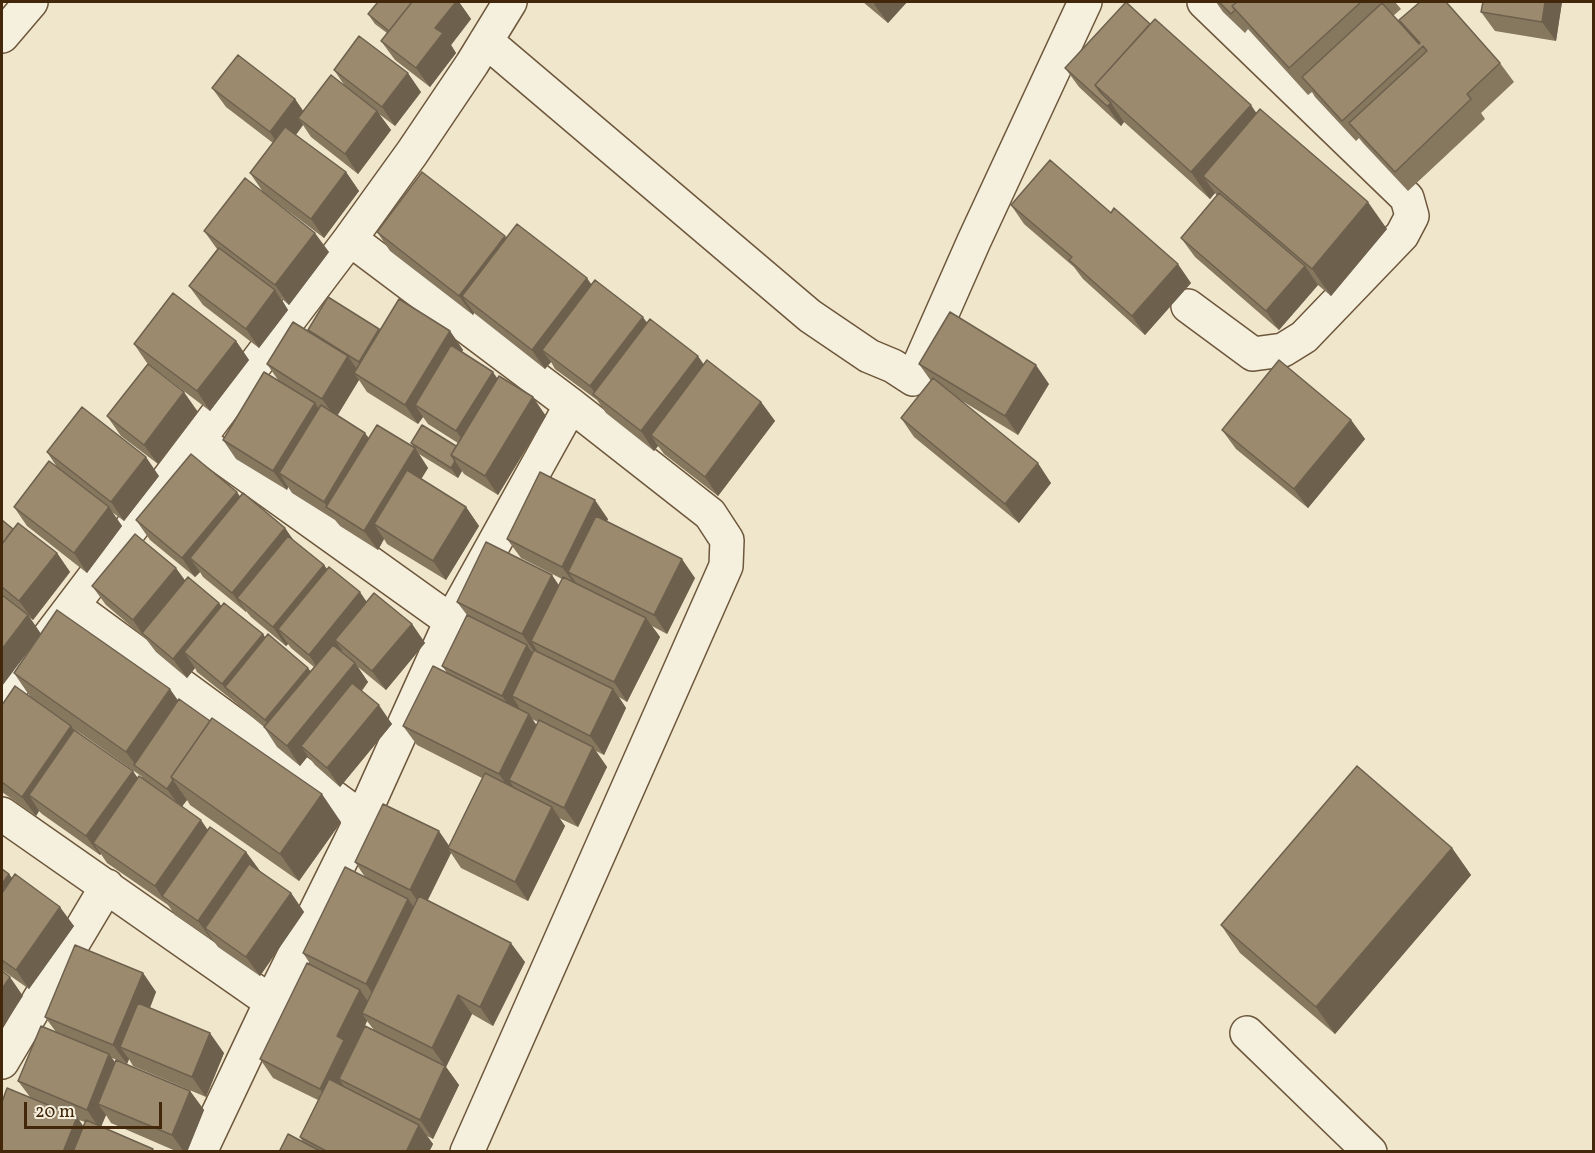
<!DOCTYPE html>
<style>
body{margin:0}
#map{position:relative;width:1595px;height:1153px;overflow:hidden;background:#efe6cc;font-family:Vollkorn,serif}
canvas{display:block}
.frame{position:absolute;inset:0;border:3px solid #42270b;pointer-events:none}
.scale{position:absolute;left:24px;top:1102px;width:138px;height:27px;box-sizing:border-box;border:3px solid #42270b;border-top:0;padding-left:8px;font-size:18px;line-height:21px;white-space:nowrap;color:#42270b;-webkit-text-stroke:4px #f5efde;paint-order:stroke}
</style>
<div id="map">
<canvas width="1595" height="1153"></canvas>
<div class="frame"></div>
<div class="scale">20 m</div>
</div>
<script>
const ctx = document.querySelector('canvas').getContext('2d');
ctx.lineJoin = 'round';
const shape = rows => new Path2D(rows.map(r => 'M' + r).join(''));
function strokePath(path, color, width, dash) { ctx.strokeStyle = color; ctx.lineWidth = width; ctx.lineCap = dash ? 'butt' : 'round'; ctx.setLineDash(dash || []); ctx.stroke(path); }
function paint(path, color) { ctx.fillStyle = color; ctx.fill(path, 'evenodd'); }
const minor = shape([
 [2,36,31,2],
 [486,41,810,316,869,356,893,366,913,379,974,241,1085,2],
 [1188,306,1253,354,1283,350,1304,337,1402,235,1412,216,1407,198,1204,2],
 [198,440,451,621],
 [73,606,362,818],
 [2,699,350,239],
 [2,814,271,1002],
 [1247,1033,1370,1152],
 [2,1062,107,886],
 [200,1152,271,1002,362,818,451,621,571,405,350,239,412,153,472,64,510,2],
 [467,1152,726,566,727,540,710,514,571,405]
]);
strokePath(minor, '#6d573b', 36);
strokePath(minor, '#f5efde', 33);
paint(shape([
 [378,2,459,2,471,19,451,45,456,53,430,87,395,60,381,41,387,33,375,24,368,14],
 [863,2,907,2,888,23],
 [1216,2,1395,2,1401,9,1393,16,1406,30,1399,20,1500,63,1514,82,1481,113,1485,119,1408,191,1363,143,1359,138,1356,141,1315,97,1312,92,1308,95,1248,29,1245,33,1223,12],
 [1562,2,1556,41,1495,31,1481,12],
 [1150,24,1256,113,1387,229,1331,296,1318,285,1279,330,1195,257,1181,238,1217,196,1215,193,1210,199,1124,122,1121,126,1079,87,1065,68],
 [334,70,421,92,395,126,379,114,391,130,358,174,311,137,303,125,296,135,346,172,359,191,324,238,263,192,250,173,273,143,226,107,212,88,295,99,303,111,345,86],
 [1011,205,1191,283,1145,335,1083,279,1074,267,1024,224],
 [204,231,329,252,289,305,281,298,288,310,259,348,203,305,189,286,217,249],
 [377,232,506,238,592,284,647,322,704,365,761,402,775,421,718,496,664,454,658,446,654,451,606,413,597,400,555,369,551,362,545,369,474,313,473,315,390,251],
 [379,329,380,331,450,331,463,350,462,352,546,416,498,495,464,474,462,471,458,478,419,454,428,468,421,479,466,507,479,526,446,580,387,544,384,539,378,550,340,526,335,520,292,493,288,487,287,490,236,459,223,440,278,380,267,364,309,332,308,330],
 [359,380,367,392,418,424,423,417,428,424,458,443,456,446,411,443,414,448,369,438,337,415],
 [236,341,249,360,210,411,147,363,134,344],
 [919,364,1049,384,1018,435,959,399,1051,483,1019,523,914,437,901,418,931,381],
 [198,412,158,464,121,436,107,416],
 [1351,420,1365,439,1308,508,1236,449,1222,430],
 [47,452,159,476,124,521,112,512,122,526,87,573,27,526,14,507,57,467],
 [240,496,285,528,293,540,324,565,327,569,367,602,412,624,425,643,386,690,358,667,368,682,362,691,392,724,340,787,315,765,308,756,300,766,277,747,264,727,239,706,236,703,197,672,195,668,187,678,156,652,146,639,106,605,92,586,185,581,263,634,265,638,311,671,314,667,291,648,288,644,286,646,251,617,246,611,246,612,203,577,200,572,195,577,150,540,136,520],
 [608,519,607,521,695,578,667,634,652,626,660,637,627,702,619,697,626,708,604,755,596,751,607,767,578,827,559,818,565,826,528,901,461,868,451,853,428,900,525,962,493,1026,472,1014,446,1067,459,1085,433,1139,427,1136,433,1144,429,1152,279,1152,303,1142,300,1137,318,1100,273,1078,260,1059,311,965,303,953,365,877,355,862,449,846,482,778,417,745,403,726,448,674,442,666,467,615,457,602,559,585,562,579,521,558,507,539],
 [532,719,538,722,536,725],
 [367,1021,374,1030,365,1026],
 [2,520,13,529,57,553,70,572,33,620,30,618,41,634,178,700,341,822,299,881,190,805,187,800,182,806,208,830,246,852,260,871,291,893,304,912,260,976,218,947,212,939,212,940,175,915,168,905,107,863,101,854,100,855,42,814,39,811,36,816,2,792,2,705,31,698,14,673,39,637,2,686],
 [73,728,141,776,143,779,138,778],
 [1452,848,1471,875,1335,1034,1240,953,1221,925],
 [2,869,9,874,12,878,74,926,29,989,2,970],
 [143,973,156,992,150,1008,224,1053,206,1097,133,1066,129,1059,127,1064,112,1058,115,1062,190,1091,204,1110,187,1152,178,1152,111,1123,106,1115,101,1127,155,1152,2,1152,2,1102,30,1097,18,1081,56,1032,45,1017],
 [79,1120,85,1122,83,1126]
]), '#86775f');
paint(shape([
 [456,2,459,2,471,19,451,45,456,53,430,87,416,68,435,28],
 [876,2,907,2,888,23,874,4],
 [1545,2,1562,2,1556,41,1542,22],
 [408,73,421,92,395,126,382,107],
 [295,99,308,118,298,118,303,125,283,152,270,132],
 [1111,103,1124,122,1121,126,1107,106],
 [1251,105,1270,133,1203,176,1215,193,1210,199,1191,172],
 [377,111,391,130,358,174,345,154],
 [346,172,359,191,324,238,311,219],
 [1368,202,1387,229,1331,296,1312,269],
 [315,233,329,252,289,305,275,285],
 [505,236,518,256,462,296,474,313,473,315,459,296],
 [1178,264,1191,283,1145,335,1132,316],
 [1305,266,1318,285,1279,330,1266,311],
 [587,278,600,297,542,350,551,362,545,369,532,350],
 [275,290,288,310,259,348,246,329],
 [643,317,656,336,599,399,590,386],
 [450,331,463,350,426,412,415,405,423,417,418,424,405,405],
 [236,341,249,360,210,411,197,391],
 [348,356,361,375,354,373,359,380,336,418,322,399],
 [698,356,711,375,651,435,658,446,654,451,641,431],
 [1036,365,1049,384,1018,435,1005,416],
 [493,372,506,391,470,450,456,431],
 [184,392,198,412,158,464,144,445],
 [533,397,546,416,498,495,485,476],
 [761,402,775,421,718,496,705,477],
 [315,403,328,422,279,473,288,487,287,490,273,471],
 [1351,420,1365,439,1308,508,1294,489],
 [365,433,379,452,328,508,324,502],
 [415,448,428,468,388,533,374,524,384,539,378,550,364,531],
 [146,457,159,476,124,521,111,502],
 [455,461,462,471,458,478,451,468],
 [1038,463,1051,483,1019,523,1005,504],
 [237,492,250,511,190,558,200,572,195,577,182,558],
 [595,500,608,519,580,578,568,572,577,584,576,586,562,567],
 [109,507,122,526,87,573,74,553],
 [466,507,479,526,446,580,433,561],
 [285,528,299,548,237,598,246,611,246,612,232,593],
 [57,553,70,572,33,620,19,601],
 [682,559,695,578,667,634,654,615],
 [324,565,337,584,278,629,288,644,286,646,273,627],
 [176,568,190,587,142,633,146,639,133,620],
 [552,575,565,594,531,641,537,650,535,653,522,634],
 [360,592,373,611,335,640,342,650,322,674,309,655],
 [219,603,233,622,184,652,195,668,187,678,173,659],
 [28,615,41,634,2,686,2,649],
 [646,618,660,637,627,702,614,682],
 [412,624,425,643,386,690,372,671],
 [263,634,276,654,225,687,236,703,222,684],
 [527,645,540,664,512,696,519,707,516,715,502,696],
 [355,663,368,682,310,753,301,746,308,756,300,766,287,746],
 [308,668,322,687,279,739,265,720],
 [170,689,189,716,138,768,126,752],
 [613,689,626,708,604,755,590,736],
 [379,705,392,724,340,787,327,768],
 [529,714,542,733,509,780,515,789,512,793,499,774],
 [71,726,84,745,29,795,39,811,36,816,22,797],
 [593,747,607,767,578,827,564,808],
 [133,771,146,790,93,843,101,854,100,855,86,836],
 [173,780,187,800,181,808,167,789],
 [322,794,341,822,299,881,280,854],
 [552,807,565,826,528,901,515,882],
 [201,820,214,839,162,896,168,906,155,886],
 [439,831,452,850,448,848,451,853,423,909,410,890],
 [1452,848,1471,875,1335,1034,1316,1007],
 [246,852,260,871,205,928,212,939,212,940,198,921],
 [9,874,22,893,2,923,2,884],
 [291,893,304,912,260,976,246,957],
 [408,899,422,918,379,1003,366,984],
 [60,907,74,926,29,989,16,970],
 [511,943,525,962,493,1026,480,1007],
 [143,973,156,992,132,1052,120,1047,129,1059,127,1064,113,1045],
 [10,977,23,996,2,1028,2,989],
 [360,990,373,1009,362,1013,367,1021,339,1079,344,1086,333,1108,320,1089,337,1036],
 [458,995,472,1014,446,1067,459,1085,433,1139,420,1120,445,1066,432,1048],
 [210,1033,224,1053,206,1097,192,1077],
 [109,1054,123,1074,98,1104,106,1115,100,1129,87,1110],
 [190,1091,204,1110,187,1152,184,1152,172,1135],
 [77,1117,90,1136,84,1152,63,1152],
 [419,1125,433,1144,429,1152,406,1152]
]), '#6d614e');
const building = shape([
 [378,2,412,2,389,31,368,14,378,2],
 [412,2,456,2,435,28,443,33,416,68,381,41,412,2],
 [1126,2,1150,24,1095,85,1101,93,1111,103,1107,106,1065,68,1126,2],
 [1219,2,1237,2,1232,6,1235,10,1231,14,1219,2],
 [1237,2,1361,2,1289,68,1232,6,1237,2],
 [1420,2,1446,2,1500,63,1467,94,1471,99,1395,172,1349,123,1427,51,1423,46,1342,121,1302,77,1382,3,1419,44,1420,43,1399,20,1420,2],
 [1483,2,1545,2,1542,22,1481,12,1483,2],
 [1155,19,1251,105,1191,172,1095,85,1155,19],
 [359,36,408,73,382,107,334,70,359,36],
 [238,55,295,99,270,132,212,88,238,55],
 [331,75,377,111,345,154,298,118,331,75],
 [1260,109,1368,202,1312,269,1203,176,1260,109],
 [285,127,346,172,311,219,250,173,285,127],
 [1050,160,1111,213,1114,208,1178,264,1132,316,1069,260,1072,257,1011,205,1050,160],
 [422,172,505,236,459,296,377,232,422,172],
 [245,178,315,233,275,285,204,231,245,178],
 [1219,193,1305,266,1266,311,1181,238,1219,193],
 [517,224,587,278,532,350,462,296,517,224],
 [219,248,275,290,246,329,189,286,219,248],
 [595,280,643,317,590,386,542,350,595,280],
 [173,293,236,341,197,391,134,344,173,293],
 [328,297,379,329,359,362,308,330,328,297],
 [399,299,450,331,405,405,354,373,399,299],
 [950,312,1036,365,1005,416,919,364,950,312],
 [650,319,698,356,641,431,593,394,650,319],
 [293,322,348,356,322,399,267,364,293,322],
 [451,345,493,372,456,431,415,405,451,345],
 [707,360,761,402,705,477,651,435,707,360],
 [1279,360,1351,420,1294,489,1222,430,1279,360],
 [148,364,184,392,144,445,107,416,148,364],
 [264,372,315,403,273,471,223,440,264,372],
 [499,376,533,397,485,476,451,455,499,376],
 [933,378,1038,463,1005,504,901,418,933,378],
 [321,405,365,433,324,502,279,473,321,405],
 [82,407,146,457,111,502,47,452,82,407],
 [377,425,415,448,364,531,326,507,377,425],
 [422,425,456,446,451,455,455,461,451,468,411,443,422,425],
 [191,454,237,492,182,558,136,520,191,454],
 [49,461,109,507,74,553,14,507,49,461],
 [407,470,466,507,433,561,374,524,407,470],
 [540,472,595,500,562,567,507,539,540,472],
 [243,493,285,528,232,593,190,558,243,493],
 [596,516,682,559,654,615,568,572,596,516],
 [2,520,13,529,2,544,2,520],
 [18,523,57,553,19,601,2,587,2,544,18,523],
 [135,534,176,568,133,620,92,586,135,534],
 [288,536,324,565,273,627,237,598,288,536],
 [486,542,552,575,522,634,457,602,486,542],
 [329,567,360,592,309,655,278,629,329,567],
 [188,577,219,603,173,659,142,633,188,577],
 [563,577,646,618,614,682,531,641,563,577],
 [374,593,412,624,372,671,335,640,374,593],
 [2,595,28,615,2,649,2,595],
 [224,603,263,634,222,684,184,652,224,603],
 [57,610,170,689,126,752,14,673,57,610],
 [467,615,527,645,502,696,442,666,467,615],
 [268,634,308,668,265,720,225,687,268,634],
 [333,645,355,663,287,746,264,727,333,645],
 [534,650,613,689,590,736,512,696,534,650],
 [433,666,529,714,499,774,403,726,433,666],
 [352,683,379,705,327,768,301,746,352,683],
 [15,686,71,726,22,797,2,782,2,705,15,686],
 [179,699,210,721,171,777,173,780,167,789,134,765,179,699],
 [212,718,322,794,280,854,171,777,212,718],
 [539,720,593,747,564,808,509,780,539,720],
 [74,730,133,771,86,836,29,795,74,730],
 [1357,766,1452,848,1316,1007,1221,925,1357,766],
 [485,773,552,807,515,882,448,848,485,773],
 [139,776,201,820,155,886,93,843,139,776],
 [383,804,439,831,410,890,355,862,383,804],
 [210,827,246,852,198,921,162,896,210,827],
 [249,864,291,893,246,957,205,928,249,864],
 [345,867,408,899,366,984,303,953,345,867],
 [2,869,9,874,2,884,2,869],
 [15,874,60,907,16,970,2,960,2,893,15,874],
 [419,896,511,943,480,1007,458,995,432,1048,362,1013,419,896],
 [75,945,143,973,113,1045,45,1017,75,945],
 [307,963,360,990,337,1036,344,1040,320,1089,260,1059,307,963],
 [2,971,10,977,2,989,2,971],
 [138,1003,210,1033,192,1077,120,1047,138,1003],
 [41,1026,109,1054,87,1110,18,1081,41,1026],
 [365,1026,445,1066,420,1120,339,1079,365,1026],
 [116,1060,190,1091,172,1135,98,1104,116,1060],
 [329,1079,419,1125,406,1152,328,1152,300,1137,329,1079],
 [7,1088,77,1117,63,1152,2,1151,2,1102,7,1088],
 [86,1120,153,1149,151,1152,73,1152,86,1120],
 [288,1134,322,1152,279,1152,288,1134]
]);
paint(building, '#9c8a6f');
strokePath(building, '#6d614e', 1.5);
</script>
